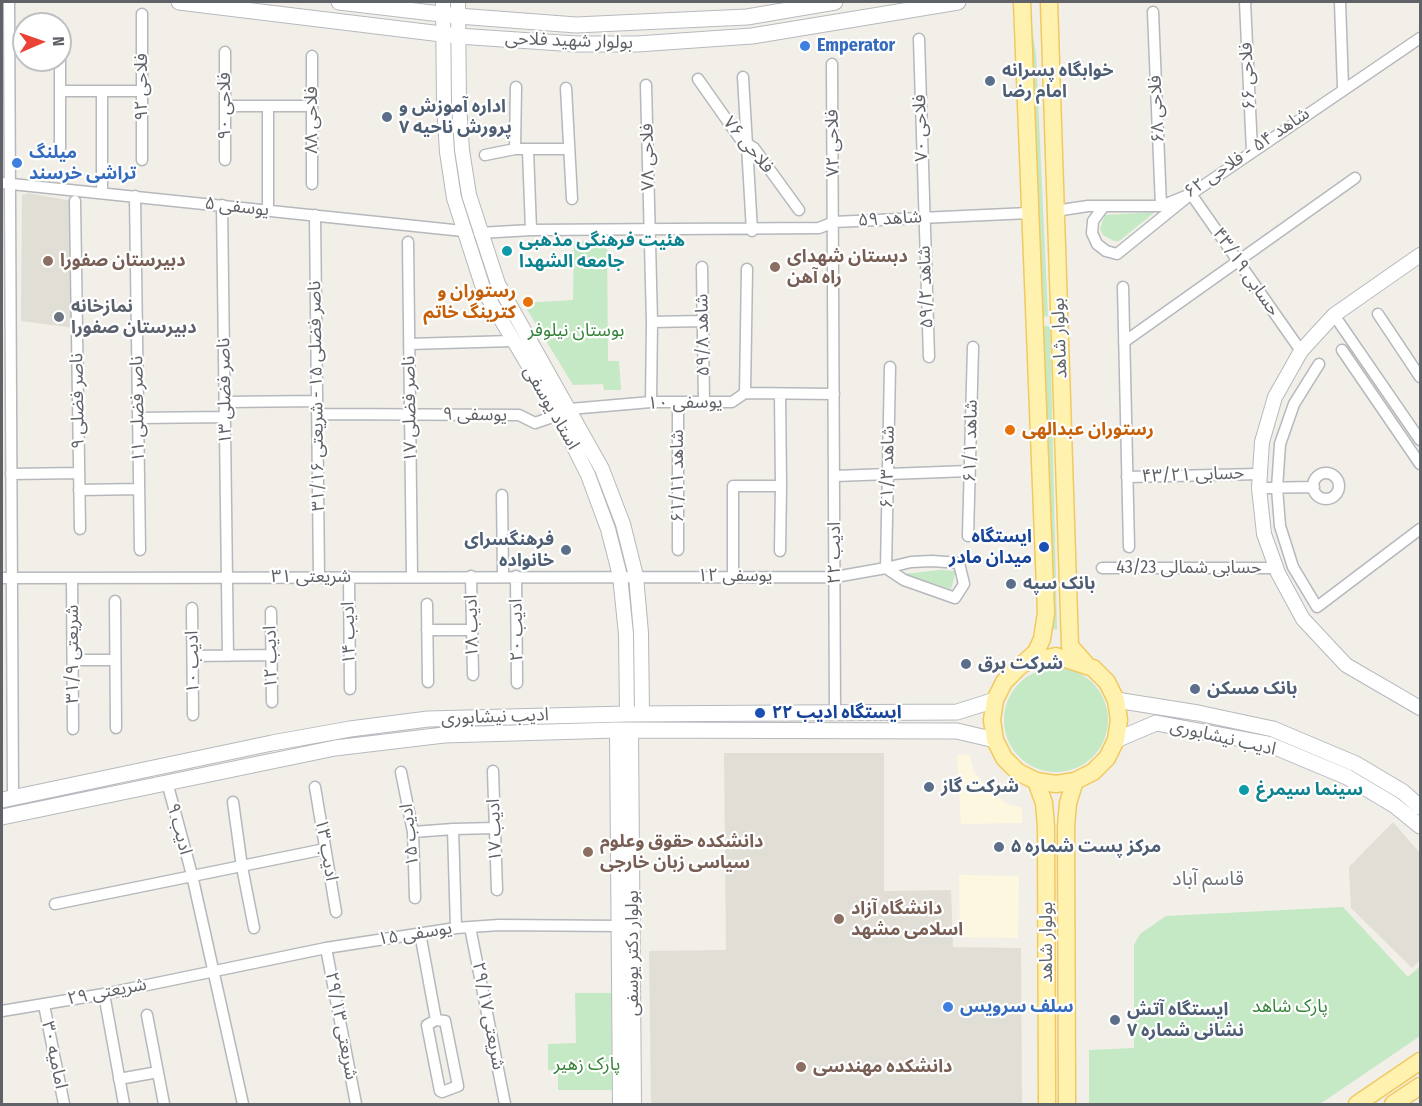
<!DOCTYPE html>
<meta charset="utf-8">
<style>
body{margin:0}
#map{position:relative;width:1422px;height:1106px;overflow:hidden;background:#f1efe8;font-family:"Fira Sans Condensed",sans-serif}
canvas{display:block}
.frame{position:absolute;inset:0;border:3px solid #5f6368;pointer-events:none}
.north{position:absolute;left:12px;top:12px;width:60px;height:60px;box-sizing:border-box;background:#fff;border:2px solid #bfc1c3;border-radius:50%;rotate:88deg;font-size:16px;font-weight:700;line-height:24px;text-align:center;color:#5f6368}
.north::after{content:'';display:block;margin:auto;width:21px;height:27px;background:#ea4335;clip-path:polygon(50% 0,100% 100%,50% 72%,0 100%)}
</style>
<div id="map">
<canvas width="1422" height="1106"></canvas>
<div class="frame"></div>
<div class="north">N</div>
</div>
<script>
const ctx = document.querySelector('canvas').getContext('2d');
ctx.lineJoin = 'round';
function paint(path, color) { ctx.fillStyle = color; ctx.fill(path, 'evenodd'); }
const shape = rows => new Path2D(rows.map(r => 'M' + r).join(''));
function strokePath(path, color, width, dash) { ctx.strokeStyle = color; ctx.lineWidth = width; ctx.lineCap = dash ? 'butt' : 'round'; ctx.setLineDash(dash || []); ctx.stroke(path); }
function drawText(font, color, halo, rows, align = 'center') {
  ctx.font = font + ' "Fira Sans Condensed","Noto Sans Arabic",sans-serif'; ctx.lineWidth = 4.5; ctx.setLineDash([]); ctx.textBaseline = 'middle'; ctx.strokeStyle = halo; ctx.fillStyle = color; for (const [text, x, y, turn = 0] of rows) {
    ctx.save(); ctx.translate(x, y); ctx.rotate((+turn || 0) * Math.PI / 180); ctx.textAlign = isNaN(turn) ? turn : align; if (halo) ctx.strokeText(text, 0, 0); ctx.fillText(text, 0, 0); ctx.restore();
  }
}
paint(shape([
 [969,754,974,772,989,789,1007,804,1022,808,1022,823,961,824,957,755],
 [959,875,1019,876,1018,938,960,937]
]), '#fef7e0');
paint(shape([
 [28,193,73,201,75,328,21,321,22,195],
 [724,753,884,753,884,891,951,890,953,947,1021,948,1022,1104,651,1104,649,951,726,950],
 [1393,822,1420,853,1420,960,1412,968,1351,908,1349,867]
]), '#e1ded6');
paint(shape([
 [1031,22,1036,54,1048,316,1043,317],
 [1155,212,1119,241,1114,241,1103,235,1100,229,1105,215],
 [607,240,608,361,619,361,621,390,604,390,603,384,573,385,523,303,573,300,574,241],
 [1043,326,1050,326,1057,630,1052,629],
 [940,570,956,571,951,589,903,574],
 '1004 720a52 52 0 1 1 104 0a52 52 0 1 1-104 0Z',
 [1343,907,1408,977,1420,966,1420,1036,1320,1104,1089,1104,1089,1050,1134,1048,1134,945,1140,934,1166,916],
 [575,993,611,993,612,1090,558,1090,558,1071,548,1070,548,1044,576,1043]
]), '#c5e8c5');
const minor = shape([
 [9,2,13,798],
 [1245,2,1252,151],
 [1340,2,1343,88],
 [1153,12,1161,206],
 [142,14,142,160],
 [919,39,929,357],
 [60,60,60,148],
 [832,64,835,713],
 [743,77,752,231],
 [698,79,741,140,754,148,799,210],
 [646,85,652,322,651,402],
 [566,88,572,199],
 [60,91,142,91],
 [102,91,102,193],
 [225,106,312,106],
 [515,149,516,87],
 [528,150,531,230],
 [485,155,515,149,569,149],
 [225,160,225,52],
 [2,183,463,231],
 [312,184,312,56],
 [135,196,140,550],
 [75,201,80,529],
 [222,205,228,656],
 [1104,206,1093,221,1092,233,1097,244,1106,251,1117,254,1191,194,1301,351],
 [268,210,268,106],
 [1055,211,1088,206,1161,206,1191,194,1420,38],
 [315,215,319,577],
 [479,233,531,230,819,228,834,222,1029,213],
 [408,242,412,576],
 [702,267,704,402],
 [1123,287,1129,547],
 [1378,314,1420,377],
 [1334,315,1420,440],
 [652,322,703,321],
 [1124,342,1355,178],
 [409,344,512,341],
 [1342,350,1420,464],
 [1319,364,1294,404,1280,444,1277,488,1280,526,1293,567,1317,607,1420,529],
 [745,393,747,269],
 [225,402,317,401],
 [570,409,651,402,732,402,745,393,834,394],
 [317,414,519,415,535,423,558,415],
 [138,418,225,417],
 '1313 486a13 13 0 1 1 26 0a13 13 0 1 1-26 0Z',
 [11,474,79,473],
 [835,476,969,471],
 [1127,477,1259,474],
 [1259,488,1314,487],
 [79,490,139,489],
 [502,495,503,576],
 [968,536,973,347],
 [678,550,678,402],
 [780,551,781,486],
 [1102,568,1276,568],
 [471,576,473,675],
 [516,576,517,683],
 [733,576,733,486,781,486,780,394],
 [349,577,350,689],
 [2,578,835,577,886,568,911,562,932,561,959,563,964,584,955,598,904,580,886,568,890,367],
 [72,578,73,729],
 [115,601,116,728],
 [427,604,428,682],
 [192,608,193,715],
 [271,612,272,702],
 [427,630,472,630],
 [193,656,271,655],
 [73,660,115,660],
 [493,771,497,890],
 [401,772,413,832,415,898],
 [167,782,192,875,243,1104],
 [315,787,336,912],
 [233,802,242,867,254,928],
 [413,832,453,829],
 [55,904,325,849],
 [470,927,505,1104],
 [456,928,453,829,495,828],
 [420,933,436,1020],
 [326,948,356,1104],
 [104,994,124,1104],
 [44,1005,64,1104],
 [2,1011,104,994,326,948,456,928,499,925,619,926],
 [147,1015,164,1104],
 [436,1020,445,1021,458,1086,442,1092,440,1091,427,1025,436,1020],
 [119,1079,158,1072]
]);
const tertiary = shape([
 [443,2,444,105,447,152,454,198,484,291,558,415,588,475,608,529,620,576,626,634,627,714],
 [458,2,459,104,462,150,469,195,498,284,602,469,623,524,636,576,641,633,642,714],
 [1420,255,1334,315,1301,351,1275,397,1262,442,1259,488,1264,534,1278,573,1303,619,1346,665,1420,708],
 [617,730,620,1104],
 [631,730,634,1104]
]);
const secondary = shape([
 [179,2,458,36,576,44,637,44,752,36,958,2],
 [339,2,458,16,576,25,747,17,835,2],
 [1116,700,1198,713,1273,729,1356,764,1403,792,1420,807],
 [1116,740,1156,723,1268,744,1347,777,1394,805,1420,826],
 [2,800,272,743,350,729,428,719,627,714,957,712,995,700],
 [2,817,335,748,444,735,617,730,957,731,995,740]
]);
const primary = shape([
 [1022,2,1046,613,1042,639,1036,652,1024,663,1018,668,1004,682,995,700,992,720,995,740,1004,758,1018,772,1036,781,1056,784,1075,781,1093,772,1107,758,1116,740,1119,720,1116,700,1107,682,1093,668,1056,656,1024,663],
 [1049,2,1070,646,1086,664],
 [1036,781,1044,803,1046,827,1047,1104],
 [1067,1104,1066,827,1068,803,1075,781],
 [1357,1104,1420,1061],
 [1393,1104,1420,1086]
]);
strokePath(minor, '#b5b8bc', 13);
strokePath(tertiary, '#b5b8bc', 16);
strokePath(secondary, '#b6babf', 17);
strokePath(primary, '#f2c960', 19);
strokePath(minor, '#fff', 10);
strokePath(tertiary, '#fff', 14);
strokePath(secondary, '#fff', 15);
strokePath(primary, '#fff2af', 16);
for (const [x, y, r, color] of [
 [805,46,6,"#3f7fe0"],
 [990,81,6,"#5c6f8a"],
 [387,117,6,"#5c6f8a"],
 [17,163,6,"#3f7fe0"],
 [507,251,6,"#0f9aa8"],
 [48,261,6,"#8d6e63"],
 [775,267,6,"#8d6e63"],
 [528,302,6,"#e8710a"],
 [59,317,6,"#6b7280"],
 [1010,430,6,"#e8710a"],
 [1044,547,6,"#1a4fb4"],
 [566,550,6,"#5c6f8a"],
 [1011,584,6,"#5c6f8a"],
 [966,664,6,"#5c6f8a"],
 [1195,689,6,"#5c6f8a"],
 [760,713,6,"#1a4fb4"],
 [929,787,6,"#5c6f8a"],
 [1244,790,6,"#0f9aa8"],
 [999,847,6,"#5c6f8a"],
 [588,852,6,"#8d6e63"],
 [839,919,6,"#8d6e63"],
 [948,1007,6,"#3f7fe0"],
 [1115,1020,6,"#5c6f8a"],
 [801,1067,6,"#8d6e63"]
]) { const dot = new Path2D(); dot.arc(x, y, r, 0, 2 * Math.PI); ctx.fillStyle = color; ctx.fill(dot); strokePath(dot, '#fff', 2); }
drawText('18px', '#5f6368', '#fff', [
 ["بولوار شهید فلاحی",569,41,2],
 ["فلاحی ۶۶",1248,76,-93],
 ["فلاحی ۹۲",142,87,-90],
 ["فلاحی ۹۰",225,106,-90],
 ["فلاحی ۶۸",1157,109,-93],
 ["فلاحی ۸۸",312,120,-90],
 ["فلاحی ۷۰",921,128,-92],
 ["فلاحی ۷۲",833,143,-91],
 ["فلاحی ۷۶",748,145,50],
 ["شاهد ۵۴ - فلاحی ۶۲",1247,153,-34],
 ["فلاحی ۷۸",648,157,-91],
 ["یوسفی ۵",237,207,6],
 ["شاهد ۵۹",890,219,-3],
 ["حسابی ۴۳/۱۹",1246,272,55],
 ["شاهد ۵۹/۲",926,287,-92],
 ["شاهد ۵۹/۸",703,335,-91],
 ["بولوار شاهد",1060,338,-92],
 ["ناصر فضلی ۱۳",225,391,-91],
 ["ناصر فضلی ۱۵ - شریعتی ۳۱/۱۶",317,396,-91],
 ["ناصر فضلی ۹",78,401,-91],
 ["یوسفی ۱۰",685,403,-1],
 ["استاد یوسفی",551,408,60],
 ["ناصر فضلی ۱۱",138,409,-91],
 ["ناصر فضلی ۱۷",410,409,-91],
 ["یوسفی ۹",475,415,1],
 ["شاهد ۶۱/۱",971,441,-89],
 ["شاهد ۶۱/۳",888,467,-89],
 ["حسابی ۴۳/۲۱",1193,475,-2],
 ["شاهد ۶۱/۱۱",678,476,-90],
 ["ادیب ۲۲",835,553,-90],
 ["حسابی شمالی 43/23",1189,568],
 ["یوسفی ۱۲",735,576],
 ["شریعتی ۳۱",311,577],
 ["ادیب ۱۸",472,626,-91],
 ["ادیب ۲۰",517,630,-91],
 ["ادیب ۱۴",349,633,-91],
 ["شریعتی ۳۱/۹",73,654,-90],
 ["ادیب ۱۲",271,657,-91],
 ["ادیب ۱۰",193,662,-91],
 ["ادیب نیشابوری",495,717,-2],
 ["ادیب نیشابوری",1223,738,13],
 ["ادیب ۹",179,829,75],
 ["ادیب ۱۷",495,830,-92],
 ["ادیب ۱۵",410,835,-96],
 ["ادیب ۱۳",326,850,80],
 ["یوسفی ۱۵",415,934,-9],
 ["بولوار شاهد",1047,942,-90],
 ["بولوار دکتر یوسفی",633,953,-90],
 ["شریعتی ۲۹",107,992,-11],
 ["شریعتی ۲۹/۱۷",488,1016,79],
 ["شریعتی ۲۹/۱۳",341,1026,79],
 ["امامیه ۳۰",54,1055,78]
]);
drawText('bold 18px', '#366cbe', '#fff', [
 ["Emperator",817,46],
 ["میلنگ",29,153],
 ["تراشی خرسند",29,174],
 ["سلف سرویس",960,1007]
], 'left');
drawText('bold 18px', '#4e5e75', '#fff', [
 ["خوابگاه پسرانه",1002,71],
 ["امام رضا",1002,92],
 ["اداره آموزش و",399,107],
 ["پرورش ناحیه ۷",399,128],
 ["فرهنگسرای",554,540,"right"],
 ["خانواده",554,561,"right"],
 ["بانک سپه",1023,584],
 ["شرکت برق",978,664],
 ["بانک مسکن",1207,689],
 ["شرکت گاز",941,787],
 ["مرکز پست شماره ۵",1011,847],
 ["ایستگاه آتش",1127,1010],
 ["نشانی شماره ۷",1127,1031]
], 'left');
drawText('bold 18px', '#0d838f', '#fff', [
 ["هئیت فرهنگی مذهبی",519,241],
 ["جامعه الشهدا",519,262],
 ["سینما سیمرغ",1256,790]
], 'left');
drawText('bold 18px', '#785e54', '#fff', [
 ["دبستان شهدای",787,257],
 ["راه آهن",787,278],
 ["دبیرستان صفورا",60,261],
 ["دانشکده حقوق وعلوم",600,842],
 ["سیاسی زبان خارجی",600,863],
 ["دانشگاه آزاد",851,909],
 ["اسلامی مشهد",851,930],
 ["دانشکده مهندسی",813,1067]
], 'left');
drawText('bold 18px', '#c56008', '#fff', [
 ["رستوران و",516,292],
 ["کترینگ خاتم",516,313],
 ["رستوران عبدالهی",1022,430,"left"]
], 'right');
drawText('bold 18px', '#5b616d', '#fff', [
 ["نمازخانه",71,307],
 ["دبیرستان صفورا",71,328]
], 'left');
drawText('18px', '#348238', '#fff', [
 ["بوستان نیلوفر",576,331],
 ["پارک شاهد",1290,1007],
 ["پارک زهیر",587,1065]
]);
drawText('bold 18px', '#164399', '#fff', [
 ["ایستگاه",1032,537],
 ["میدان مادر",1032,558],
 ["ایستگاه ادیب ۲۲",772,713,"left"]
], 'right');
drawText('20px', '#70757a', '#fff', [
 ["قاسم آباد",1208,879]
]);
</script>
